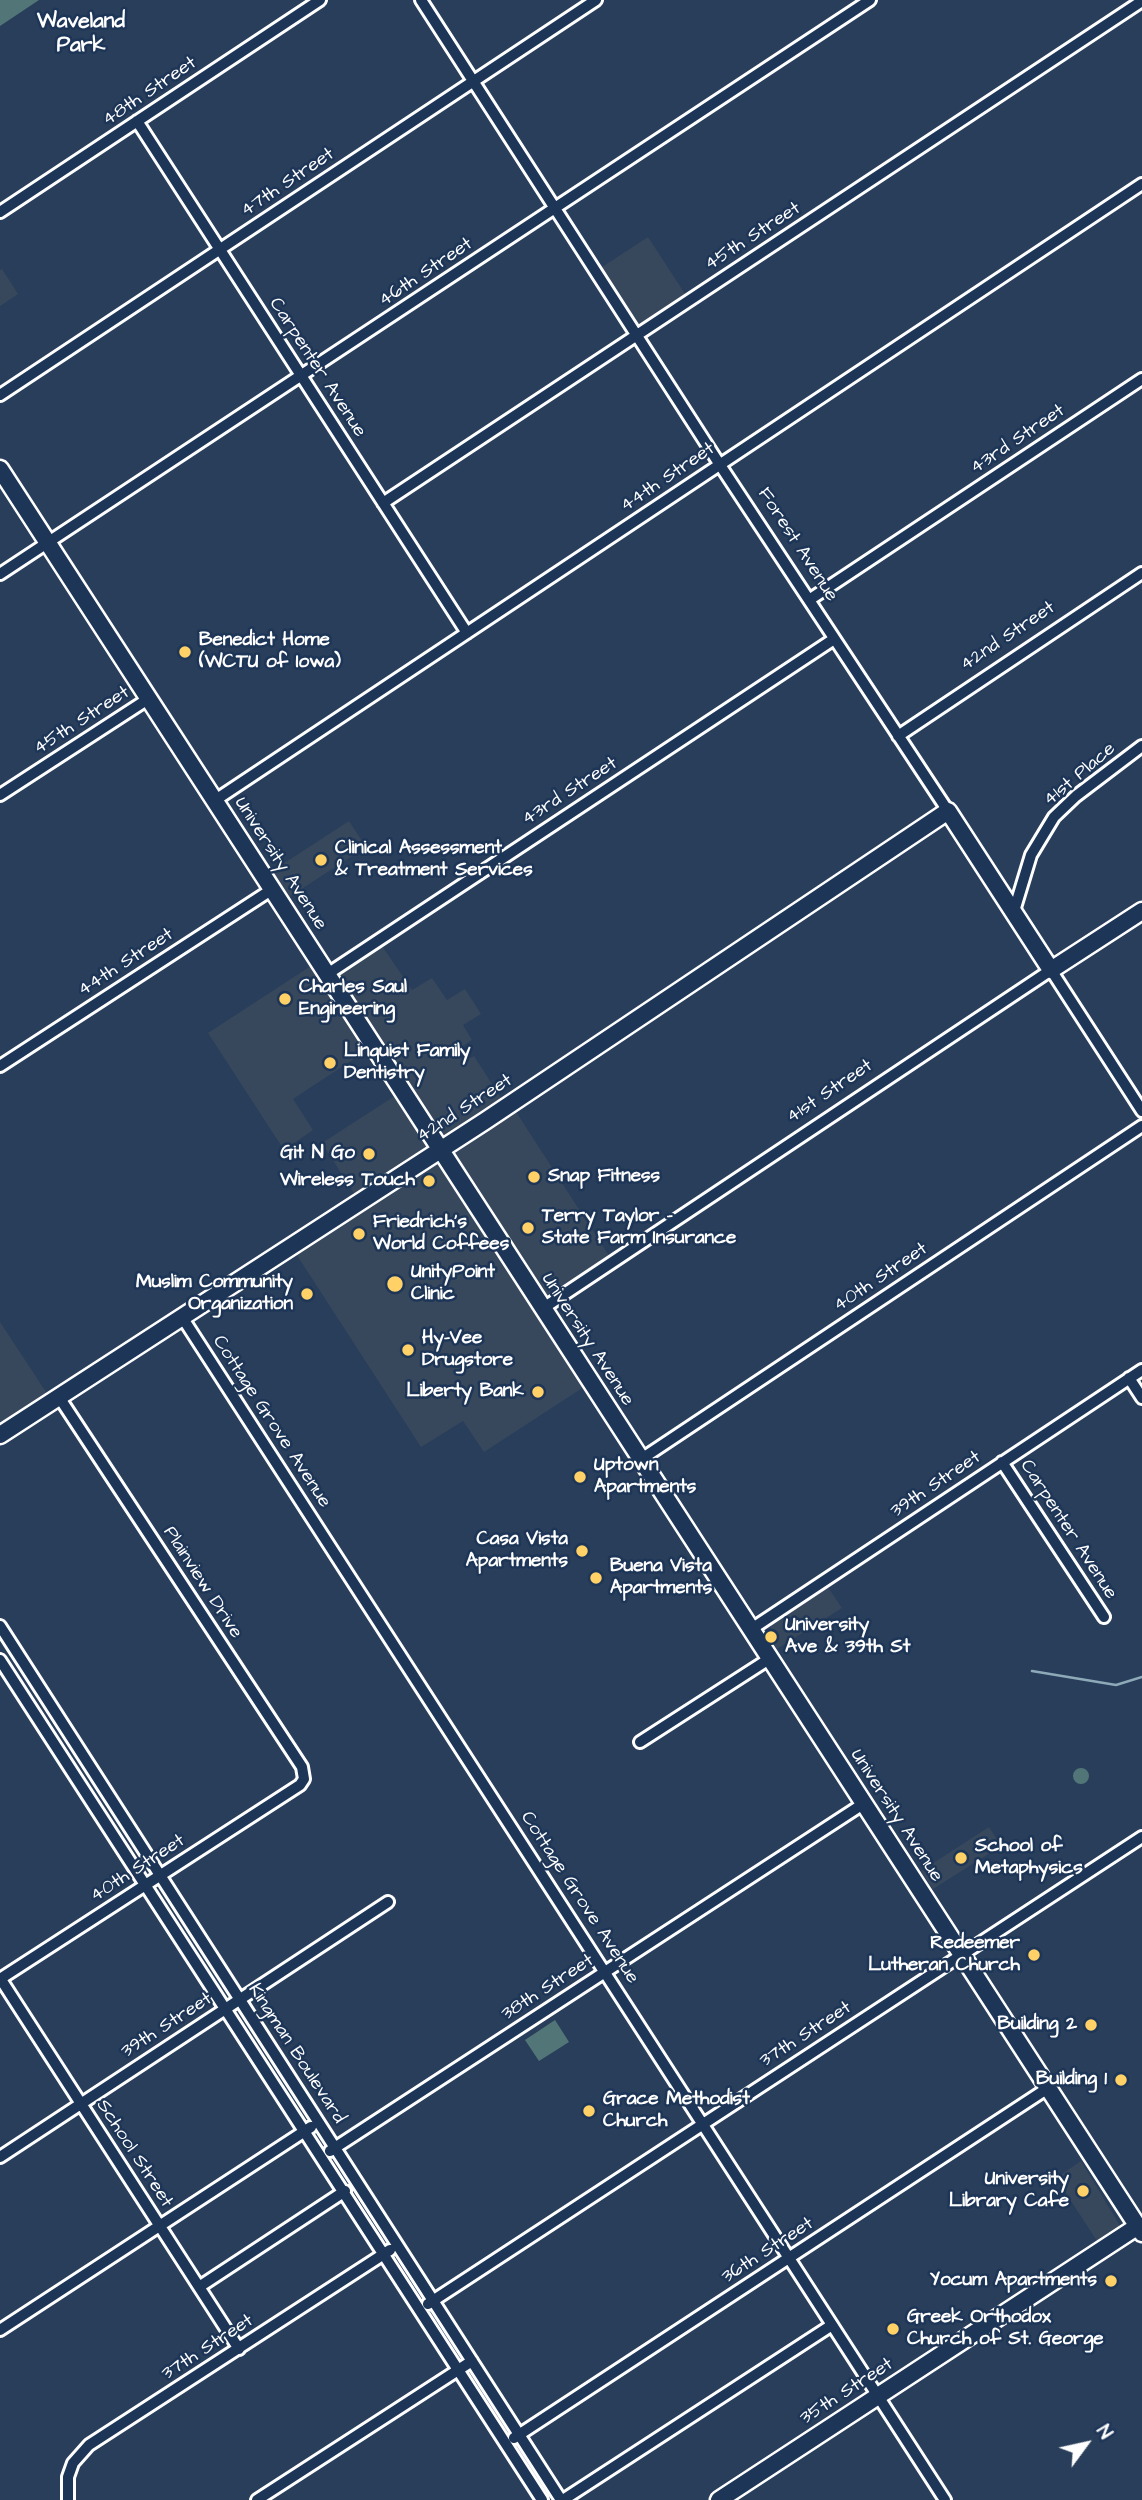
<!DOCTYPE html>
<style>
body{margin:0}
#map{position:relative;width:1142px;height:2500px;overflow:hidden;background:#293e5a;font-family:"Architects Daughter",sans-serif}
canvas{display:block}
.north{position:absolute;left:1051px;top:2409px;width:70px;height:70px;-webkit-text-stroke:5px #1d3557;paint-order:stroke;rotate:57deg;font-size:19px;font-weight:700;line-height:28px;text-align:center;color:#fff}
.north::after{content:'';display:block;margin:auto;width:24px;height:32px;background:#fff;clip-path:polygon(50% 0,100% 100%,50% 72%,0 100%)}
</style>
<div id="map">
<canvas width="1142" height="2500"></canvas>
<div class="north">N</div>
</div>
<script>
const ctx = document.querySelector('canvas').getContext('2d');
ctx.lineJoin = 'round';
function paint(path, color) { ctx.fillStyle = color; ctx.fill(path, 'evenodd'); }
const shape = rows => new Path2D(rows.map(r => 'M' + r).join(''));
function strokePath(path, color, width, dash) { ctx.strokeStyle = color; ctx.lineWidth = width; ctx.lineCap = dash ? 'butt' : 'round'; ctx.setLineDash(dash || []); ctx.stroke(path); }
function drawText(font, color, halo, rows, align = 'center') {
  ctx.font = font + ' "Architects Daughter",sans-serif'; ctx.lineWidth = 5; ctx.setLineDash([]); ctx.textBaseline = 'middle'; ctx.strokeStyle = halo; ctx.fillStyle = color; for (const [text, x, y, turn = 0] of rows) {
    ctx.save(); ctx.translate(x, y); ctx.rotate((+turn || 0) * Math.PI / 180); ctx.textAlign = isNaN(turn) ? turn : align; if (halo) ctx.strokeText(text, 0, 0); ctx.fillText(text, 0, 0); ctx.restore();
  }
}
paint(shape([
 [648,237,689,300,636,335,596,271],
 [2,269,18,294,0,306,0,270],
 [349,821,366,847,280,903,263,877],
 [378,940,412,990,432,978,447,1000,465,989,481,1014,463,1025,472,1040,460,1048,468,1059,474,1056,506,1106,511,1104,613,1262,542,1309,590,1383,484,1452,463,1421,421,1447,291,1246,359,1201,322,1143,401,1092,372,1047,293,1099,313,1130,284,1150,208,1033,317,962,325,974],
 [0,1322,52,1401,0,1435],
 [827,1586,842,1608,777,1649,769,1636,771,1625],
 [989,1827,1001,1846,933,1889,921,1871],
 [1081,2161,1119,2224,1119,2229,1099,2244,1056,2178]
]), '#37485d');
paint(shape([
 [0,0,39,0,0,26],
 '1073 1776a8 8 0 1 1 16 0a8 8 0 1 1-16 0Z',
 [555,2020,569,2042,539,2061,525,2040]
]), '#527677');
strokePath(shape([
 [1032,1671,1116,1685,1142,1677]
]), '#8ea9b8', 2.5);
const street = shape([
 [421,0,720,465,948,811],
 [137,121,467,633],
 [0,212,320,0],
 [0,395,596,0],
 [383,503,1142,1],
 [0,574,870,0],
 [809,600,1142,379],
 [898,736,1142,573],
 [0,795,148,699],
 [214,801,1142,184],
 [1014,911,1031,855,1054,817,1076,796,1142,746],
 [326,975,834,639],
 [0,1066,271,890],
 [542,1309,1051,970,1142,1111],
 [182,1317,945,2500],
 [1129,1378,1142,1398],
 [640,1460,1142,1126],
 [1002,1462,1104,1617],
 [0,1626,561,2500],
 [750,1630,1142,1370],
 [0,1660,542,2500],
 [640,1742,769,1659],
 [0,1978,239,2349],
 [0,1979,300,1785,304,1779,302,1767,59,1397],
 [330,2151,863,1804],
 [0,2157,388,1902],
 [199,2287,345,2191],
 [428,2304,1142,1837],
 [0,2330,311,2127],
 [514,2438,1048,2088],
 [68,2500,68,2477,73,2463,89,2445,390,2250],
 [257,2500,472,2361],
 [563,2500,832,2325]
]);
const secondary = shape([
 [0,469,1142,2233],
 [0,1435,485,1121,948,811,1051,970,1142,911],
 [719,2500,1138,2226]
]);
strokePath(street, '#fff', 16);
strokePath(secondary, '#fff', 21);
strokePath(street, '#1d3557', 10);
strokePath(secondary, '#1d3557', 16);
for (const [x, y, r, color] of [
 [185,652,7,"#ffd166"],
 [321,860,7,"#ffd166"],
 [285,999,7,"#ffd166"],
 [330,1063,7,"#ffd166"],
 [369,1154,7,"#ffd166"],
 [534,1177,7,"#ffd166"],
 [429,1181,7,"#ffd166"],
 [528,1228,7,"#ffd166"],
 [359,1234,7,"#ffd166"],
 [395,1284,9,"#ffd166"],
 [307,1294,7,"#ffd166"],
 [408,1350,7,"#ffd166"],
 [538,1392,7,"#ffd166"],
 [580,1477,7,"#ffd166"],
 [582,1551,7,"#ffd166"],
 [596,1578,7,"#ffd166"],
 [771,1637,7,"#ffd166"],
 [961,1858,7,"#ffd166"],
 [1034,1955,7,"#ffd166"],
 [1091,2025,7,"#ffd166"],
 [1121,2080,7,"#ffd166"],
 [589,2111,7,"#ffd166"],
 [1083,2191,7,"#ffd166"],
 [1111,2281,7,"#ffd166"],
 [893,2329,7,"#ffd166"]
]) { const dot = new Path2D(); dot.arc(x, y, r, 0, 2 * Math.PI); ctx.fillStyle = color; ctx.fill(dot); strokePath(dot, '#1d3557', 2.5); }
drawText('19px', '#fff', '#1d3557', [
 ["48th Street",150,92,-34],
 ["47th Street",288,183,-34],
 ["45th Street",753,237,-33],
 ["46th Street",426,273,-34],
 ["Carpenter Avenue",317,368,57],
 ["43rd Street",1018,440,-34],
 ["44th Street",668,478,-34],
 ["Forest Avenue",797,545,57],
 ["42nd Street",1008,637,-34],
 ["45th Street",82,721,-33],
 ["41st Place",1080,775,-40],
 ["43rd Street",570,792,-33],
 ["University Avenue",280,864,57],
 ["44th Street",126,963,-33],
 ["41st Street",830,1092,-34],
 ["42nd Street",465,1109,-33],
 ["40th Street",881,1278,-34],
 ["University Avenue",587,1340,57],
 ["Cottage Grove Avenue",271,1422,57],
 ["39th Street",936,1485,-34],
 ["Carpenter Avenue",1068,1530,57],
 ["Plainview Drive",202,1583,57],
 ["University Avenue",896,1816,57],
 ["40th Street",138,1869,-33],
 ["Cottage Grove Avenue",579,1898,57],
 ["38th Street",548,1988,-33],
 ["39th Street",167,2026,-33],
 ["37th Street",806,2035,-33],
 ["Kingman Boulevard",296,2054,57],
 ["School Street",134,2154,57],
 ["36th Street",768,2251,-33],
 ["37th Street",208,2348,-33],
 ["35th Street",847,2392,-33]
]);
drawText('bold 19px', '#fff', '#1d3557', [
 ["Benedict Home",199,641],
 ["(WCTU of Iowa)",199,663],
 ["Clinical Assessment",335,849],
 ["& Treatment Services",335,871],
 ["Charles Saul",299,988],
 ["Engineering",299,1010],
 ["Linquist Family",344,1052],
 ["Dentistry",344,1074],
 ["Git N Go",355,1154,"right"],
 ["Snap Fitness",548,1177],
 ["Wireless Touch",415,1181,"right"],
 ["Terry Taylor -",542,1217],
 ["State Farm Insurance",542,1239],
 ["Friedrich's",373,1223],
 ["World Coffees",373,1245],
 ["UnityPoint",411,1273],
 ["Clinic",411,1295],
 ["Muslim Community",293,1283,"right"],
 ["Organization",293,1305,"right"],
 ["Hy-Vee",422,1339],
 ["Drugstore",422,1361],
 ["Liberty Bank",524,1392,"right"],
 ["Uptown",594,1466],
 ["Apartments",594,1488],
 ["Casa Vista",568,1540,"right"],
 ["Apartments",568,1562,"right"],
 ["Buena Vista",610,1567],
 ["Apartments",610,1589],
 ["University",785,1626],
 ["Ave & 39th St",785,1648],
 ["School of",975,1847],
 ["Metaphysics",975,1869],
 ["Redeemer",1020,1944,"right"],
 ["Lutheran Church",1020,1966,"right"],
 ["Building 2",1077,2025,"right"],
 ["Building 1",1107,2080,"right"],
 ["Grace Methodist",603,2100],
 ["Church",603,2122],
 ["University",1069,2180,"right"],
 ["Library Cafe",1069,2202,"right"],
 ["Yocum Apartments",1097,2281,"right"],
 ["Greek Orthodox",907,2318],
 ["Church of St. George",907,2340]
], 'left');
drawText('bold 21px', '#fff', '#1d3557', [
 ["Waveland",81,23],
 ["Park",81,47]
]);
</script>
